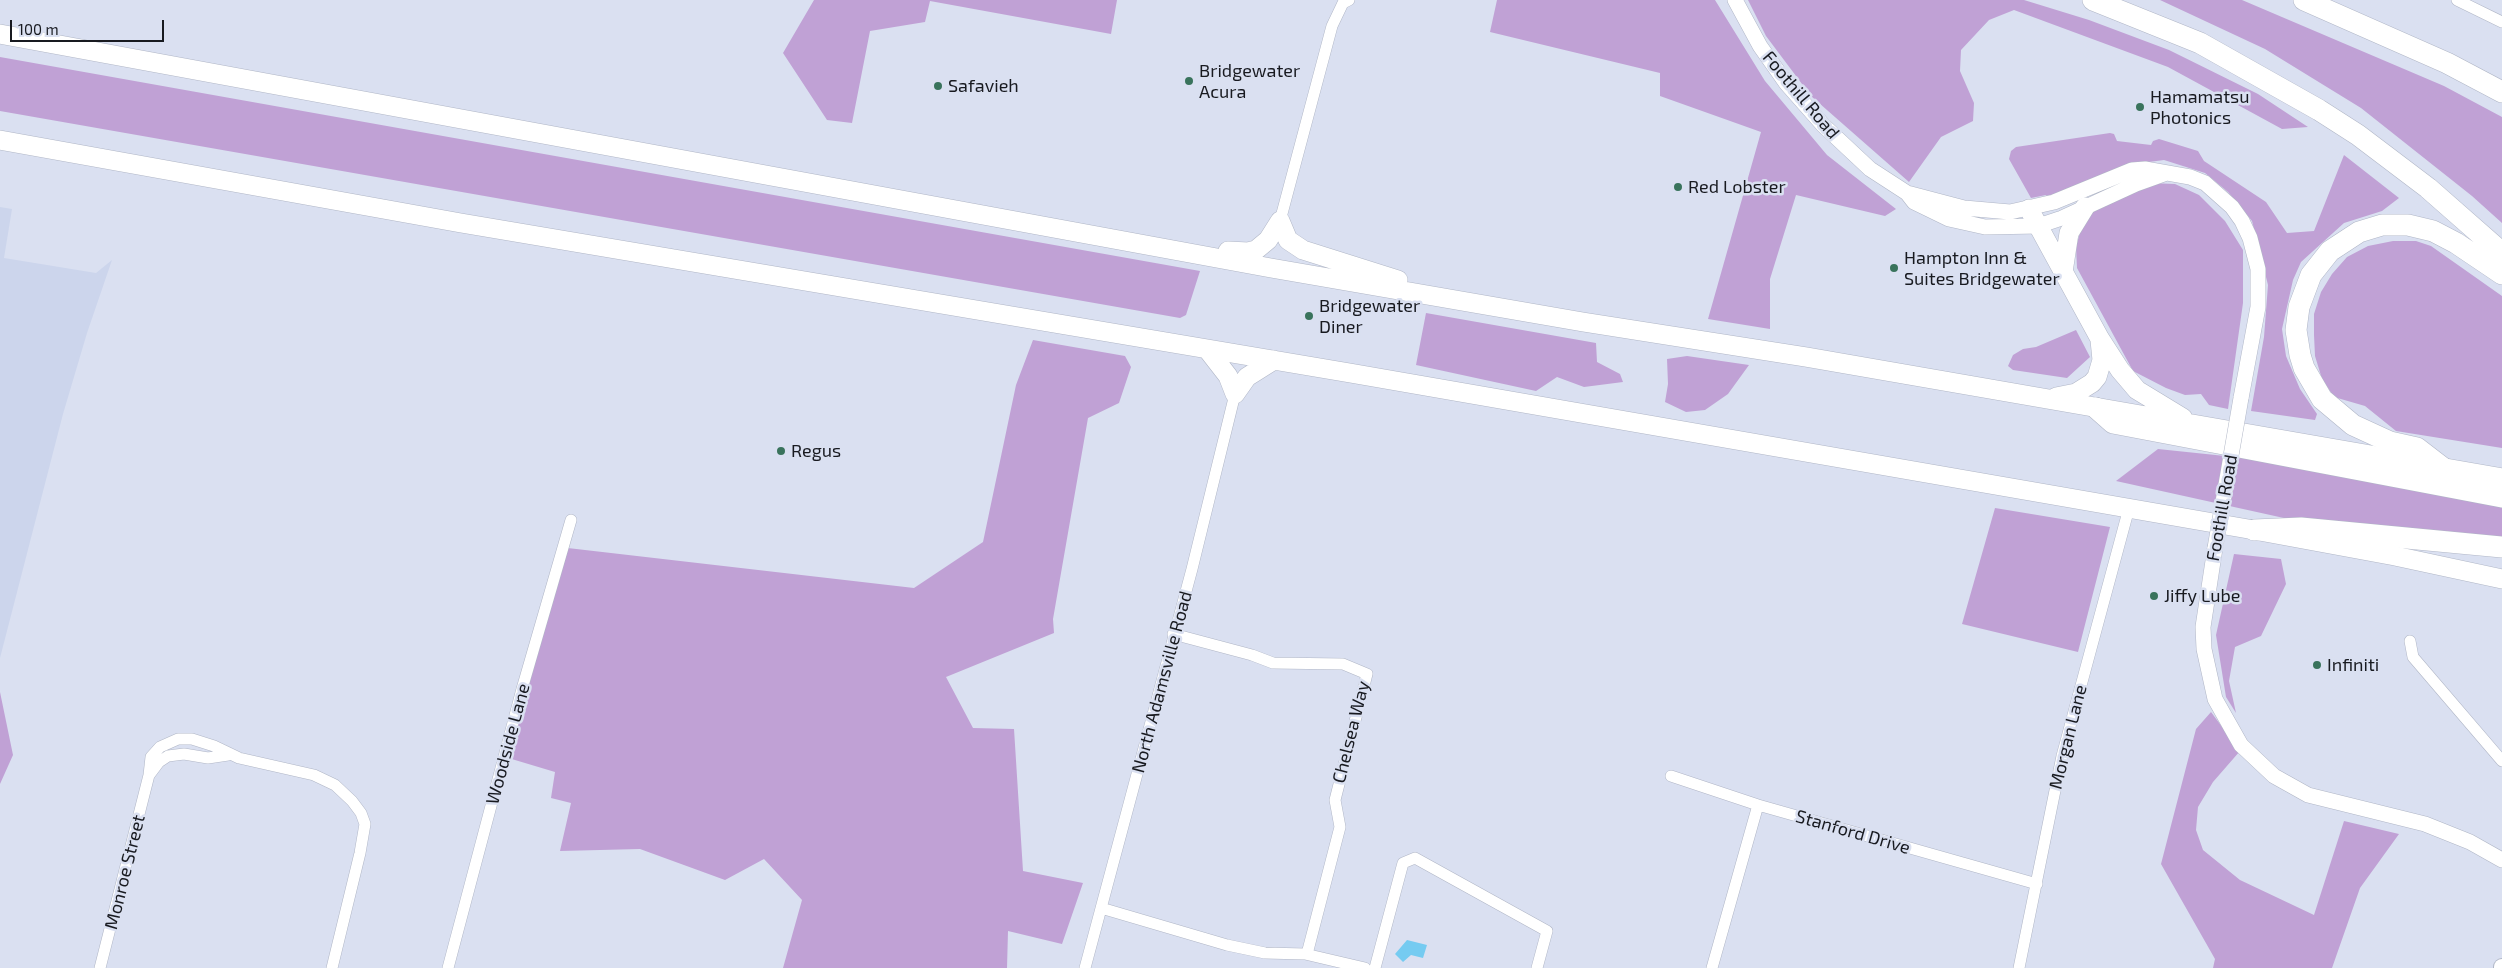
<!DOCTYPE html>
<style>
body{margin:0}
#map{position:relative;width:2502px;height:968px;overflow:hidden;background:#dae0f1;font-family:"Exo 2",sans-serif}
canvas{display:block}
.scale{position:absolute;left:10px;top:20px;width:154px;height:22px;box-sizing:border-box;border:2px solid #181a20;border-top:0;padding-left:6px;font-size:15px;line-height:18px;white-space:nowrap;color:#181a20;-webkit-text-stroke:4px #dae0f1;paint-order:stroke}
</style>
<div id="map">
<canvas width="2502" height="968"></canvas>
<div class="scale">100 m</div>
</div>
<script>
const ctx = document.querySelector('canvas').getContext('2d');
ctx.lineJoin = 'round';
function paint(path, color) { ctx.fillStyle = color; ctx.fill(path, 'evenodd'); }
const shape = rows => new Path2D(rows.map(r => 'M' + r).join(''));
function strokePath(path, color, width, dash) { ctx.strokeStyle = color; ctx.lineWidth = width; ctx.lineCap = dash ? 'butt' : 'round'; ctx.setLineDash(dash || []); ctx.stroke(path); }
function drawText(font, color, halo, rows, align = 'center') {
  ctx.font = font + ' "Exo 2",sans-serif'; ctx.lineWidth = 5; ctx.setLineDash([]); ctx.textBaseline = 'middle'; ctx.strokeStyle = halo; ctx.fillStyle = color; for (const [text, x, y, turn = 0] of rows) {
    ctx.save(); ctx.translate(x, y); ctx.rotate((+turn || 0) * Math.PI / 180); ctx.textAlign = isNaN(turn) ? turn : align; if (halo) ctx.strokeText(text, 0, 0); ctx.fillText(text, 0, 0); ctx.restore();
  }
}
paint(shape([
 [0,207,12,209,4,258,96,273,112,260,87,333,63,414,0,658]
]), '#ccd5ec');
paint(shape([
 [814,0,1117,0,1111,34,930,1,925,22,870,31,852,123,827,120,783,53],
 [1497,0,1715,0,1765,81,1827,155,1896,209,1885,216,1796,195,1770,279,1770,329,1708,319,1761,132,1660,96,1660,73,1490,32],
 [1748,0,2024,0,2089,20,2169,50,2258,94,2308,127,2282,129,2168,67,2014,10,1989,20,1961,50,1960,71,1974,103,1973,121,1941,137,1909,182,1811,96,1766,36],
 [2160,0,2242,0,2444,86,2502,117,2502,223,2472,196,2361,108,2265,49],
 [0,57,1200,271,1186,315,1180,318,0,111],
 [2110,133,2114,134,2117,141,2151,145,2153,141,2159,139,2198,151,2204,161,2266,202,2287,233,2314,231,2344,155,2399,198,2382,211,2344,223,2301,262,2293,280,2282,329,2286,356,2300,389,2317,414,2315,420,2251,411,2264,337,2268,285,2252,221,2228,192,2205,173,2164,160,2141,163,2048,198,2046,195,2031,198,2009,159,2011,151,2016,147],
 [2150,183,2175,184,2199,195,2225,221,2243,250,2243,303,2228,409,2209,405,2201,394,2185,395,2166,388,2133,371,2077,268,2076,247,2082,225,2093,209],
 [2393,241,2416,241,2431,246,2502,296,2502,448,2396,431,2365,406,2334,397,2322,379,2315,356,2314,335,2314,314,2321,292,2332,274,2347,257,2368,246],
 [1426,313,1596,343,1597,362,1620,374,1623,382,1584,387,1557,377,1536,391,1416,365],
 [2076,330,2090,357,2067,378,2013,370,2008,366,2013,355,2023,349,2036,347],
 [1033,340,1125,356,1131,367,1119,403,1088,418,1053,619,1054,633,946,677,973,728,1014,729,1023,871,1083,883,1062,944,1008,931,1007,968,783,968,802,900,764,859,725,880,640,849,560,851,571,803,551,798,555,772,505,757,559,547,914,588,983,542,1016,385],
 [1687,356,1749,365,1728,394,1705,410,1686,412,1665,402,1668,384,1667,359],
 [2158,449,2244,458,2502,507,2502,537,2293,520,2116,481],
 [1995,508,2110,527,2078,652,1962,624],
 [2234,554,2281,559,2286,584,2261,636,2235,647,2229,681,2236,713,2226,697,2216,635],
 [0,692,13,755,0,784],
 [2211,712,2240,751,2213,782,2198,807,2196,830,2203,850,2240,880,2314,915,2344,821,2399,834,2360,888,2332,968,2213,968,2215,959,2161,864,2196,729]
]), '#c0a1d5');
paint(shape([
 [1407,940,1427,945,1423,958,1411,955,1403,962,1395,954]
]), '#75cbf1');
const minor = shape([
 [2457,0,2502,22],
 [1280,221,1332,26,1343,3,1349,0],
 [1173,634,1252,655,1273,663,1343,664,1367,674,1335,800,1340,827,1307,954],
 [2410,641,2413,657,2502,761],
 [150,774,159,762,168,756,184,754,208,758,228,755],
 [1671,776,1758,805,2037,884],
 [1101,908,1227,945,1265,953,1305,954,1365,968],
 [100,968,149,775,151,757,160,747,178,739,192,739,214,746,239,758,314,775,335,785,352,801,361,813,365,824,360,853,332,968],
 [448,968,522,689,571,520],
 [1085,968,1192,569,1235,394],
 [1375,968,1403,863,1415,858,1547,931,1537,968],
 [1712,968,1758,805],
 [2019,968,2062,756,2129,508]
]);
const tertiary = shape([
 [1735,0,1760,46,1786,83,1823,125,1870,169,1907,193,1914,202,1949,219,1985,227,2038,226,2062,218,2136,184,2164,174],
 [1907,193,1964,208,2010,212,2054,202,2132,170,2145,169,2190,177,2205,183,2232,207,2242,221,2250,238,2258,269,2258,307,2241,398],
 [2215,548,2203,627,2204,649,2215,699,2241,745,2274,776,2308,795,2425,824,2470,842,2502,860]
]);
const secondary = shape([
 [2502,968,2502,967]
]);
const trunk = shape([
 [0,34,1271,268,1583,322,1806,357,2502,478],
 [0,140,461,223,1350,373,2254,530,2395,556,2502,579],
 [2029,209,2100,339,2120,370,2137,390,2183,418],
 [1280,221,1288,240,1303,250,1398,280],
 [1228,251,1248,252,1256,250,1268,240,1280,221],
 [2063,272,2069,233,2085,207],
 [1207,349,1228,376,1235,394],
 [1235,394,1247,377,1274,360],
 [2056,397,2076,393,2092,383,2097,377,2102,360,2100,340]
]);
const motorway = shape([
 [2093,0,2200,43,2319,110,2358,135,2428,188,2502,253],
 [2304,0,2447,63,2502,92],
 [2096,408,2113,423,2502,497],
 [2443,468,2417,448,2390,442,2353,425,2322,399,2304,368,2300,355,2296,330,2299,307,2311,275,2330,251,2359,232,2382,225,2408,225,2433,231,2456,243,2502,274],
 [2254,530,2301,528,2502,547]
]);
strokePath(minor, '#b0b6c6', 12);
strokePath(tertiary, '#b0b6c6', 16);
strokePath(secondary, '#b0b6c6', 18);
strokePath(trunk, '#b0b6c6', 20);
strokePath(motorway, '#b0b6c6', 22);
strokePath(minor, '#fff', 11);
strokePath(tertiary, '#fff', 15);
strokePath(secondary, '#fff', 16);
strokePath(trunk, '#fff', 19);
strokePath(motorway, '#fff', 21);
const tertiaryBridge = shape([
 [2215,548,2241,398]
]);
strokePath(tertiaryBridge, '#b0b6c6', 16, []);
strokePath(tertiaryBridge, '#fff', 15);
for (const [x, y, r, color] of [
 [1189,81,5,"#39735c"],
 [938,86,5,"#39735c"],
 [2140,107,5,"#39735c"],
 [1678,187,5,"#39735c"],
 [1894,268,5,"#39735c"],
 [1309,316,5,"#39735c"],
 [781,451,5,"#39735c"],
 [2154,596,5,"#39735c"],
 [2317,665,5,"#39735c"]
]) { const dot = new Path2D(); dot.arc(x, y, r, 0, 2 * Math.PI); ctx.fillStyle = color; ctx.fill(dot); strokePath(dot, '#dae0f1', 2); }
drawText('18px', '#181a20', '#dae0f1', [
 ["Bridgewater",1199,71],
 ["Acura",1199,92],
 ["Safavieh",948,86],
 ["Hamamatsu",2150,97],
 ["Photonics",2150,118],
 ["Red Lobster",1688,187],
 ["Hampton Inn &",1904,258],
 ["Suites Bridgewater",1904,279],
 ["Bridgewater",1319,306],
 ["Diner",1319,327],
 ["Regus",791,451],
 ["Jiffy Lube",2164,596],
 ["Infiniti",2327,665]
], 'left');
drawText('18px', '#181a20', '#dae0f1', [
 ["Foothill Road",1801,95,50],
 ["Foothill Road",2222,508,-80],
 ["North Adamsville Road",1162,682,-75],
 ["Chelsea Way",1351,732,-76],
 ["Morgan Lane",2068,737,-76],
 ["Woodside Lane",508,744,-75],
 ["Stanford Drive",1853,832,16],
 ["Monroe Street",125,872,-76]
]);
</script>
